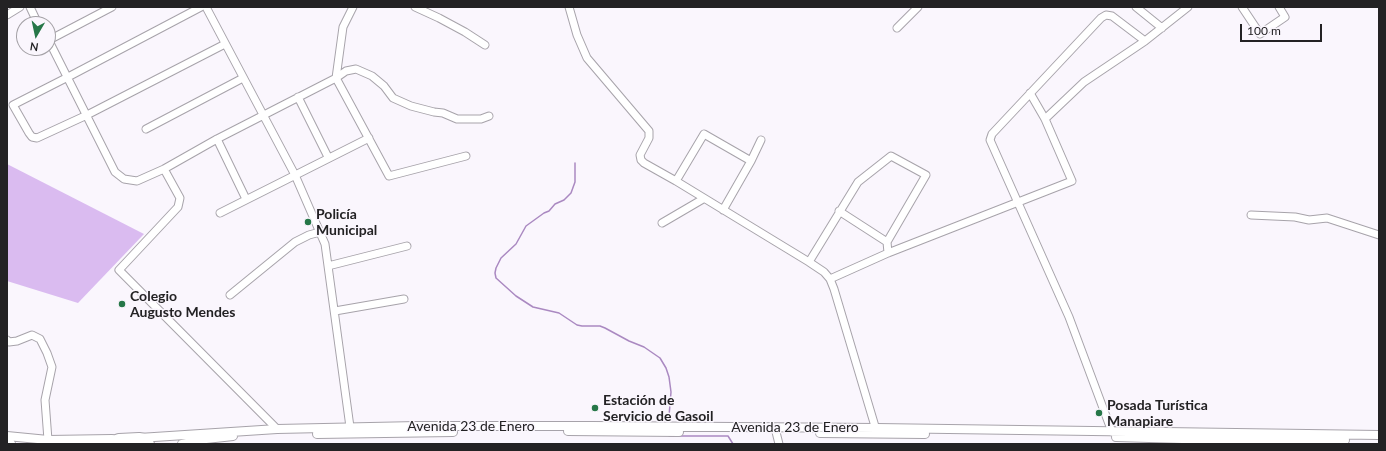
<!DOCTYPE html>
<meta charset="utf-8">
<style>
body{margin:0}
#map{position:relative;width:1386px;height:451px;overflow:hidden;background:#faf6fd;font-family:Lato,sans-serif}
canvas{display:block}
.frame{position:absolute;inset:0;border:8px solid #232224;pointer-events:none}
.north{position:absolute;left:16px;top:16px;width:40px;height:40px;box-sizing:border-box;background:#faf6fd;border:1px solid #a4a1a6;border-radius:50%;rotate:189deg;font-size:11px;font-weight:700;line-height:16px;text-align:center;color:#232224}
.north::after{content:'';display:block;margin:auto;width:14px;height:18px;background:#267748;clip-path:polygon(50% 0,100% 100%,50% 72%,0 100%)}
.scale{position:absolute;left:1240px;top:24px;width:82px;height:18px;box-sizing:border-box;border:2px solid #232224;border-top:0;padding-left:5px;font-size:12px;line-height:14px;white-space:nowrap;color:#232224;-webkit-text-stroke:3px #faf6fd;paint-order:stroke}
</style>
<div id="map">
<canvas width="1386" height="451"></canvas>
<div class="frame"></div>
<div class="north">N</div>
<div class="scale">100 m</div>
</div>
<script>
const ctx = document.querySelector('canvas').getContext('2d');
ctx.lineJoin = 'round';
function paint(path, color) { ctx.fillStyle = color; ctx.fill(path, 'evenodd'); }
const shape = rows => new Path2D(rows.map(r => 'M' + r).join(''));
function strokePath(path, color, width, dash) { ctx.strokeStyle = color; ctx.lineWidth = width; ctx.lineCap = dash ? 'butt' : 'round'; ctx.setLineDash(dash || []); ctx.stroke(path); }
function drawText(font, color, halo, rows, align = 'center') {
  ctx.font = font + ' Lato,sans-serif'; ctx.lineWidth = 3; ctx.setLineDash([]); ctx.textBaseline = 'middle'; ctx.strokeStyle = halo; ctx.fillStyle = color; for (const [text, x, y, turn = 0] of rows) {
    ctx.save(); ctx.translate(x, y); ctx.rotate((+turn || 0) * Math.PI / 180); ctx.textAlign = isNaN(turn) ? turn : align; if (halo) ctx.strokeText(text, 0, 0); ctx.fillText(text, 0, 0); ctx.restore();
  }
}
paint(shape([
 [7,164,144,234,78,303,7,281]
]), '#dabbf0');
strokePath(shape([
 [575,163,575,182,571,193,564,200,555,204,549,211,544,213,526,226,516,244,501,258,496,268,495,273,496,278,516,296,533,307,559,313,577,325,582,326,600,326,605,328,629,341,644,347,660,358,666,368,669,377,671,392,669,416],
 [669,435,669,436,728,436,733,444]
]), '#aa89c1', 1.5);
const minor = shape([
 [30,7,38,24],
 [201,7,68,77,13,105,29,133,32,137,37,138,87,115,225,44],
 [206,7,295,175,325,244,350,427],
 [353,7,343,27,336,78,346,71,356,69,372,76,384,86,393,98,411,106,434,112,443,113,457,119,481,119,489,116],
 [415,7,439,18,465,32,485,45],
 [569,7,577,35,587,58,649,131,649,138,640,155,641,160,644,163,676,181,809,262,824,272,830,279,834,289,877,433],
 [1136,7,1162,28],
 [1242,7,1260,34,1285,17,1279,7],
 [7,15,20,7],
 [897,28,918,7],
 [48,39,115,172,124,179,137,181,164,169,217,139,336,78,389,176,466,156],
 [49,40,112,7],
 [298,97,328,157],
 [1045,119,1084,82,1145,41,1188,7],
 [146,129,243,78],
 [217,139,246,199],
 [164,169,180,198,178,207,119,270,277,429],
 [676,181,704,134,751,161],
 [723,210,751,161,761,140],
 [839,211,887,242],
 [220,213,369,138],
 [1251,215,1295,217,1309,220,1327,218,1379,235],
 [662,223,703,199],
 [809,262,858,182,891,156,926,175,887,242,888,253],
 [328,266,407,246],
 [830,279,888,253,1072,181,1045,119,1030,93],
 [230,295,295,242,309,235,320,232],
 [335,311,404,299],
 [7,340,9,342,17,341,32,335,40,339,47,353,52,367,45,400,48,440],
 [776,432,779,444],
 [1112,432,1069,317,990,140,992,134,1101,18,1106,15,1112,16,1145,41]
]);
const major = shape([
 [568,431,679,432],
 [820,433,925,434],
 [317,434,453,432],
 [7,436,48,440,112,439],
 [1116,437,1216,440,1345,440],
 [139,438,277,429,417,426,593,426,877,428,1379,435],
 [7,443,11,444],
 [182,444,206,439,233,436]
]);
const highway = shape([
 [105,444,119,439,139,438,144,439,149,444]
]);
strokePath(minor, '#a7a3aa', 9);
strokePath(major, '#a7a3aa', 10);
strokePath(highway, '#a7a3aa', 12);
strokePath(minor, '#fff', 7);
strokePath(major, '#fff', 8);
strokePath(highway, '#fff', 10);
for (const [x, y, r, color] of [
 [308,222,4,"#267748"],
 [122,304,4,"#267748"],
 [595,408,4,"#267748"],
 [1099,413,4,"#267748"]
]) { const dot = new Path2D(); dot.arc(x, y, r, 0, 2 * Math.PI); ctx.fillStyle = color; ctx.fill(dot); strokePath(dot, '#faf6fd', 1.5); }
drawText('bold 14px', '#232224', '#faf6fd', [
 ["Policía",316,214],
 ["Municipal",316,230],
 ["Colegio",130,296],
 ["Augusto Mendes",130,312],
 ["Estación de",603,400],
 ["Servicio de Gasoil",603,416],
 ["Posada Turística",1107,405],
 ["Manapiare",1107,421]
], 'left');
drawText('14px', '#232224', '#faf6fd', [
 ["Avenida 23 de Enero",471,426],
 ["Avenida 23 de Enero",795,427]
]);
</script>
